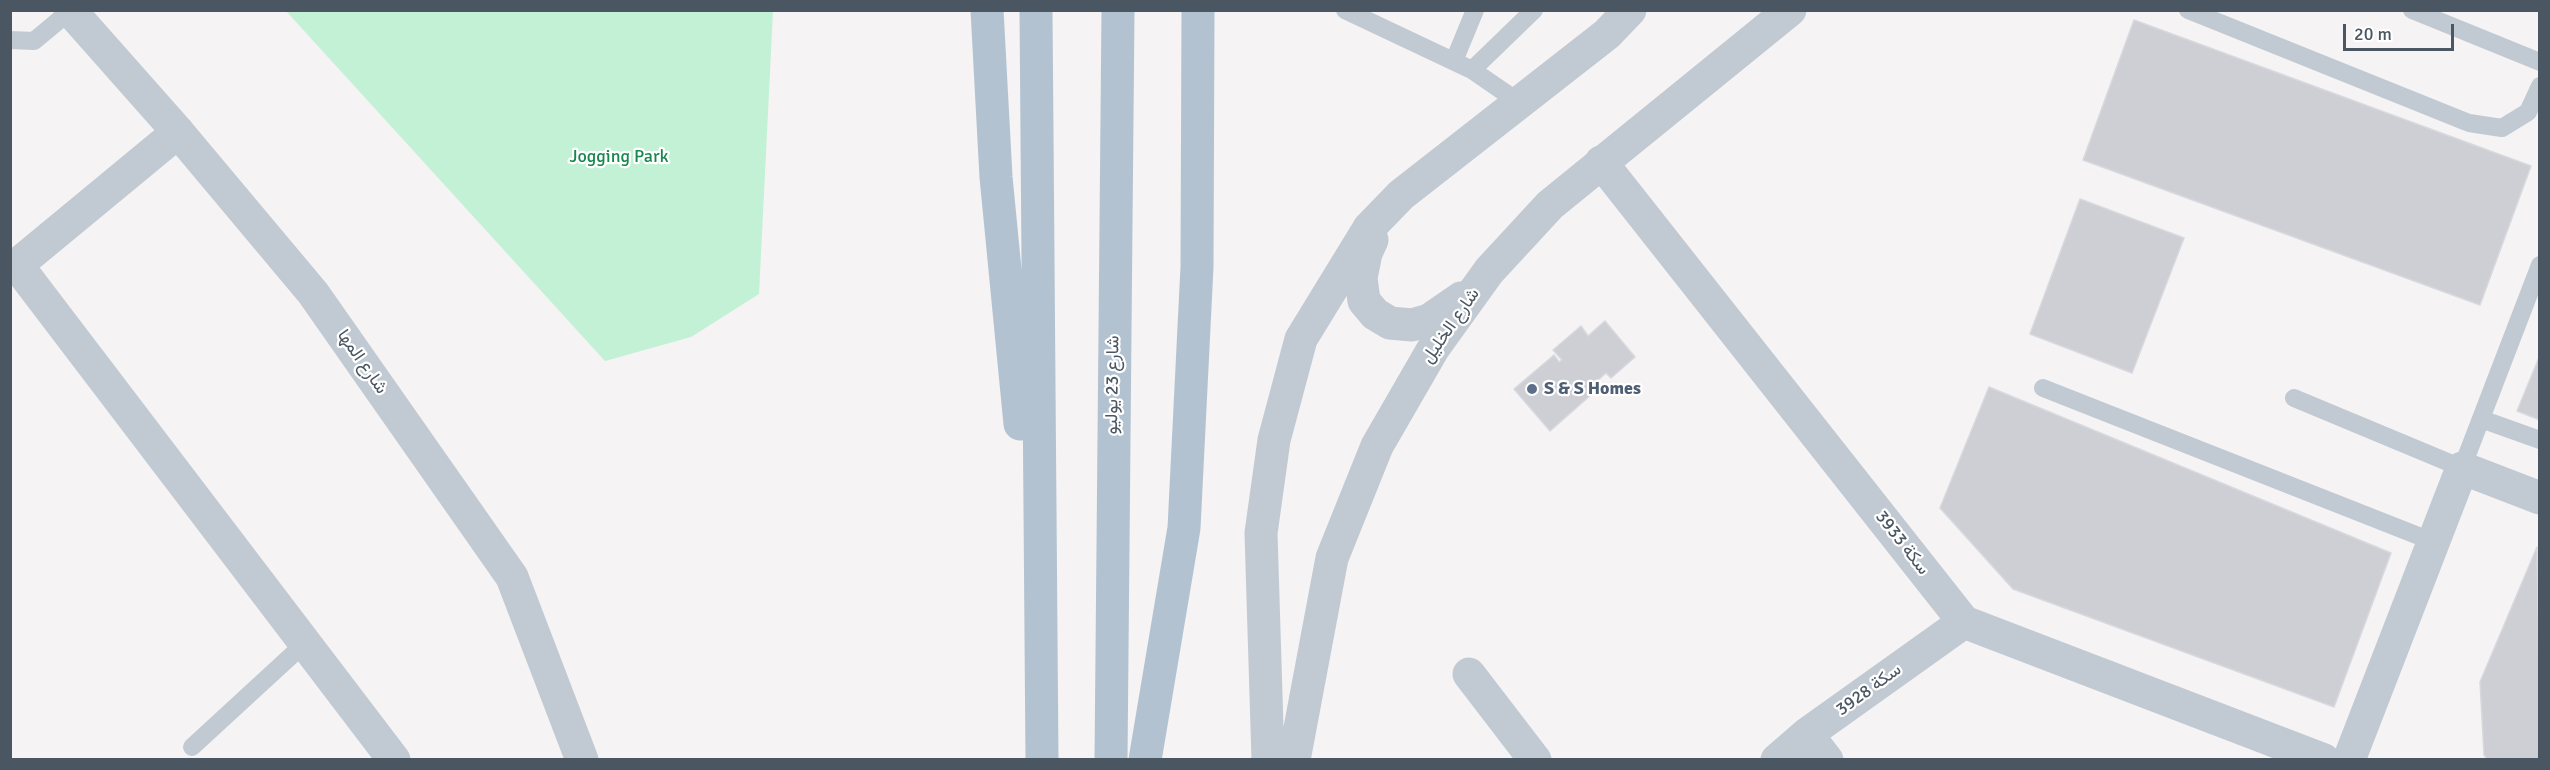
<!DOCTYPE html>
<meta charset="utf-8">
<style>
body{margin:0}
#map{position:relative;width:2550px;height:770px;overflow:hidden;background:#f5f3f3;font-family:Signika,sans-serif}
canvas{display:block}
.frame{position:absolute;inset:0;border:12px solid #4a5661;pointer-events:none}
.scale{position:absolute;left:2343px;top:24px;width:111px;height:27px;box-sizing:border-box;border:3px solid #4a5661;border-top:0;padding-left:8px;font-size:18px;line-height:21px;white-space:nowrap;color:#4a5661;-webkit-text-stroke:4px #fff;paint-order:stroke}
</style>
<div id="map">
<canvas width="2550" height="770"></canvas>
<div class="frame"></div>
<div class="scale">20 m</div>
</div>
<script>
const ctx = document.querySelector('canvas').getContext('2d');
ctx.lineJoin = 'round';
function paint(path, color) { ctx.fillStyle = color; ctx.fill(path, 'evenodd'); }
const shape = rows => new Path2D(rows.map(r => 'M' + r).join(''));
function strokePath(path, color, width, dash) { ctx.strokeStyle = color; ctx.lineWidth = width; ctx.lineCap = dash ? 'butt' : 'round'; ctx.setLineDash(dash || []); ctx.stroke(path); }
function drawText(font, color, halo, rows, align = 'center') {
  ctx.font = font + ' Signika,Vazirmatn,sans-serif'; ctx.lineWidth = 4.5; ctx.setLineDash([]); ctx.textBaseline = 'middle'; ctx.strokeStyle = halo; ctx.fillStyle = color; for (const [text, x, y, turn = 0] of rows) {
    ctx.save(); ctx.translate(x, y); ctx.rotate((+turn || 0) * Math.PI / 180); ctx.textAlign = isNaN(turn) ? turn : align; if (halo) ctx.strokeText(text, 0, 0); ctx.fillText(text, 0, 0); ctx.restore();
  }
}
paint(shape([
 [286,11,773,11,759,294,691,337,605,361]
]), '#c3f1d5');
const building = shape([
 [2134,20,2531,166,2480,305,2083,160,2134,20],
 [2080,199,2184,238,2132,373,2030,334,2080,199],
 [1605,321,1635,357,1611,378,1606,373,1588,389,1592,394,1550,431,1514,389,1554,355,1559,362,1562,360,1553,350,1581,326,1588,336,1605,321],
 [2540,355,2540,420,2517,411,2540,355],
 [1989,387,2391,553,2334,707,2013,589,1940,508,1989,387],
 [2537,547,2540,760,2488,760,2484,755,2480,682,2537,547]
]);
paint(building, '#cdcfd5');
strokePath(building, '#d7d9de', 1.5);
strokePath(shape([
 [1345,10,1472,70,1520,103],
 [2188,10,2469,123,2502,128,2528,112,2540,86],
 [2412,10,2540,62],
 [10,40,34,41,70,11],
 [1454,61,1475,10],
 [1472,70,1534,10],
 [2043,388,2434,542],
 [2294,398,2462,468,2540,265],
 [2481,419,2540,440],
 [192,747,304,644]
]), '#c1cad2', 18);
strokePath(shape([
 [178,132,17,265,394,760],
 [1601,162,1964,622,2324,760],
 [1469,674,1535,760],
 [1807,734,1827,760],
 [1777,760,1807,734,1964,622],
 [2349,760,2462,468,2540,498]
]), '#c1cad2', 33);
strokePath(shape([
 [70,10,178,132,313,293,512,577,582,760],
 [1372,240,1366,253,1361,278,1364,301,1375,314,1390,323,1412,325,1429,320,1461,298],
 [1268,760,1261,533,1274,440,1301,339,1369,228,1401,195,1607,34,1630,10],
 [1294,760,1332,558,1377,446,1433,349,1489,271,1550,205,1790,10]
]), '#c1cad2', 33);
strokePath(shape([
 [987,10,996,177,1020,424],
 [1036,10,1042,760],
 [1111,760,1118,10],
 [1145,760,1184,528,1197,267,1198,10]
]), '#b3c2d1', 33);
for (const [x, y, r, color] of [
 [1532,389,6,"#5c6f8a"]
]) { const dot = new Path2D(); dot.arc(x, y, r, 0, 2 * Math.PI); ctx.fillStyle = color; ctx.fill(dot); strokePath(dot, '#fff', 2); }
drawText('18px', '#17864f', '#fff', [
 ["Jogging Park",619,157]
]);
drawText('18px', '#4a5661', '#fff', [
 ["شارع الخليل",1451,326,-55],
 ["شارع المها",362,362,55],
 ["شارع 23 يوليو",1113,385,-89],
 ["سكة 3933",1902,543,52],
 ["سكة 3928",1869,690,-36]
]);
drawText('bold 18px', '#4e5e75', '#fff', [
 ["S & S Homes",1544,389]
], 'left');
</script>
